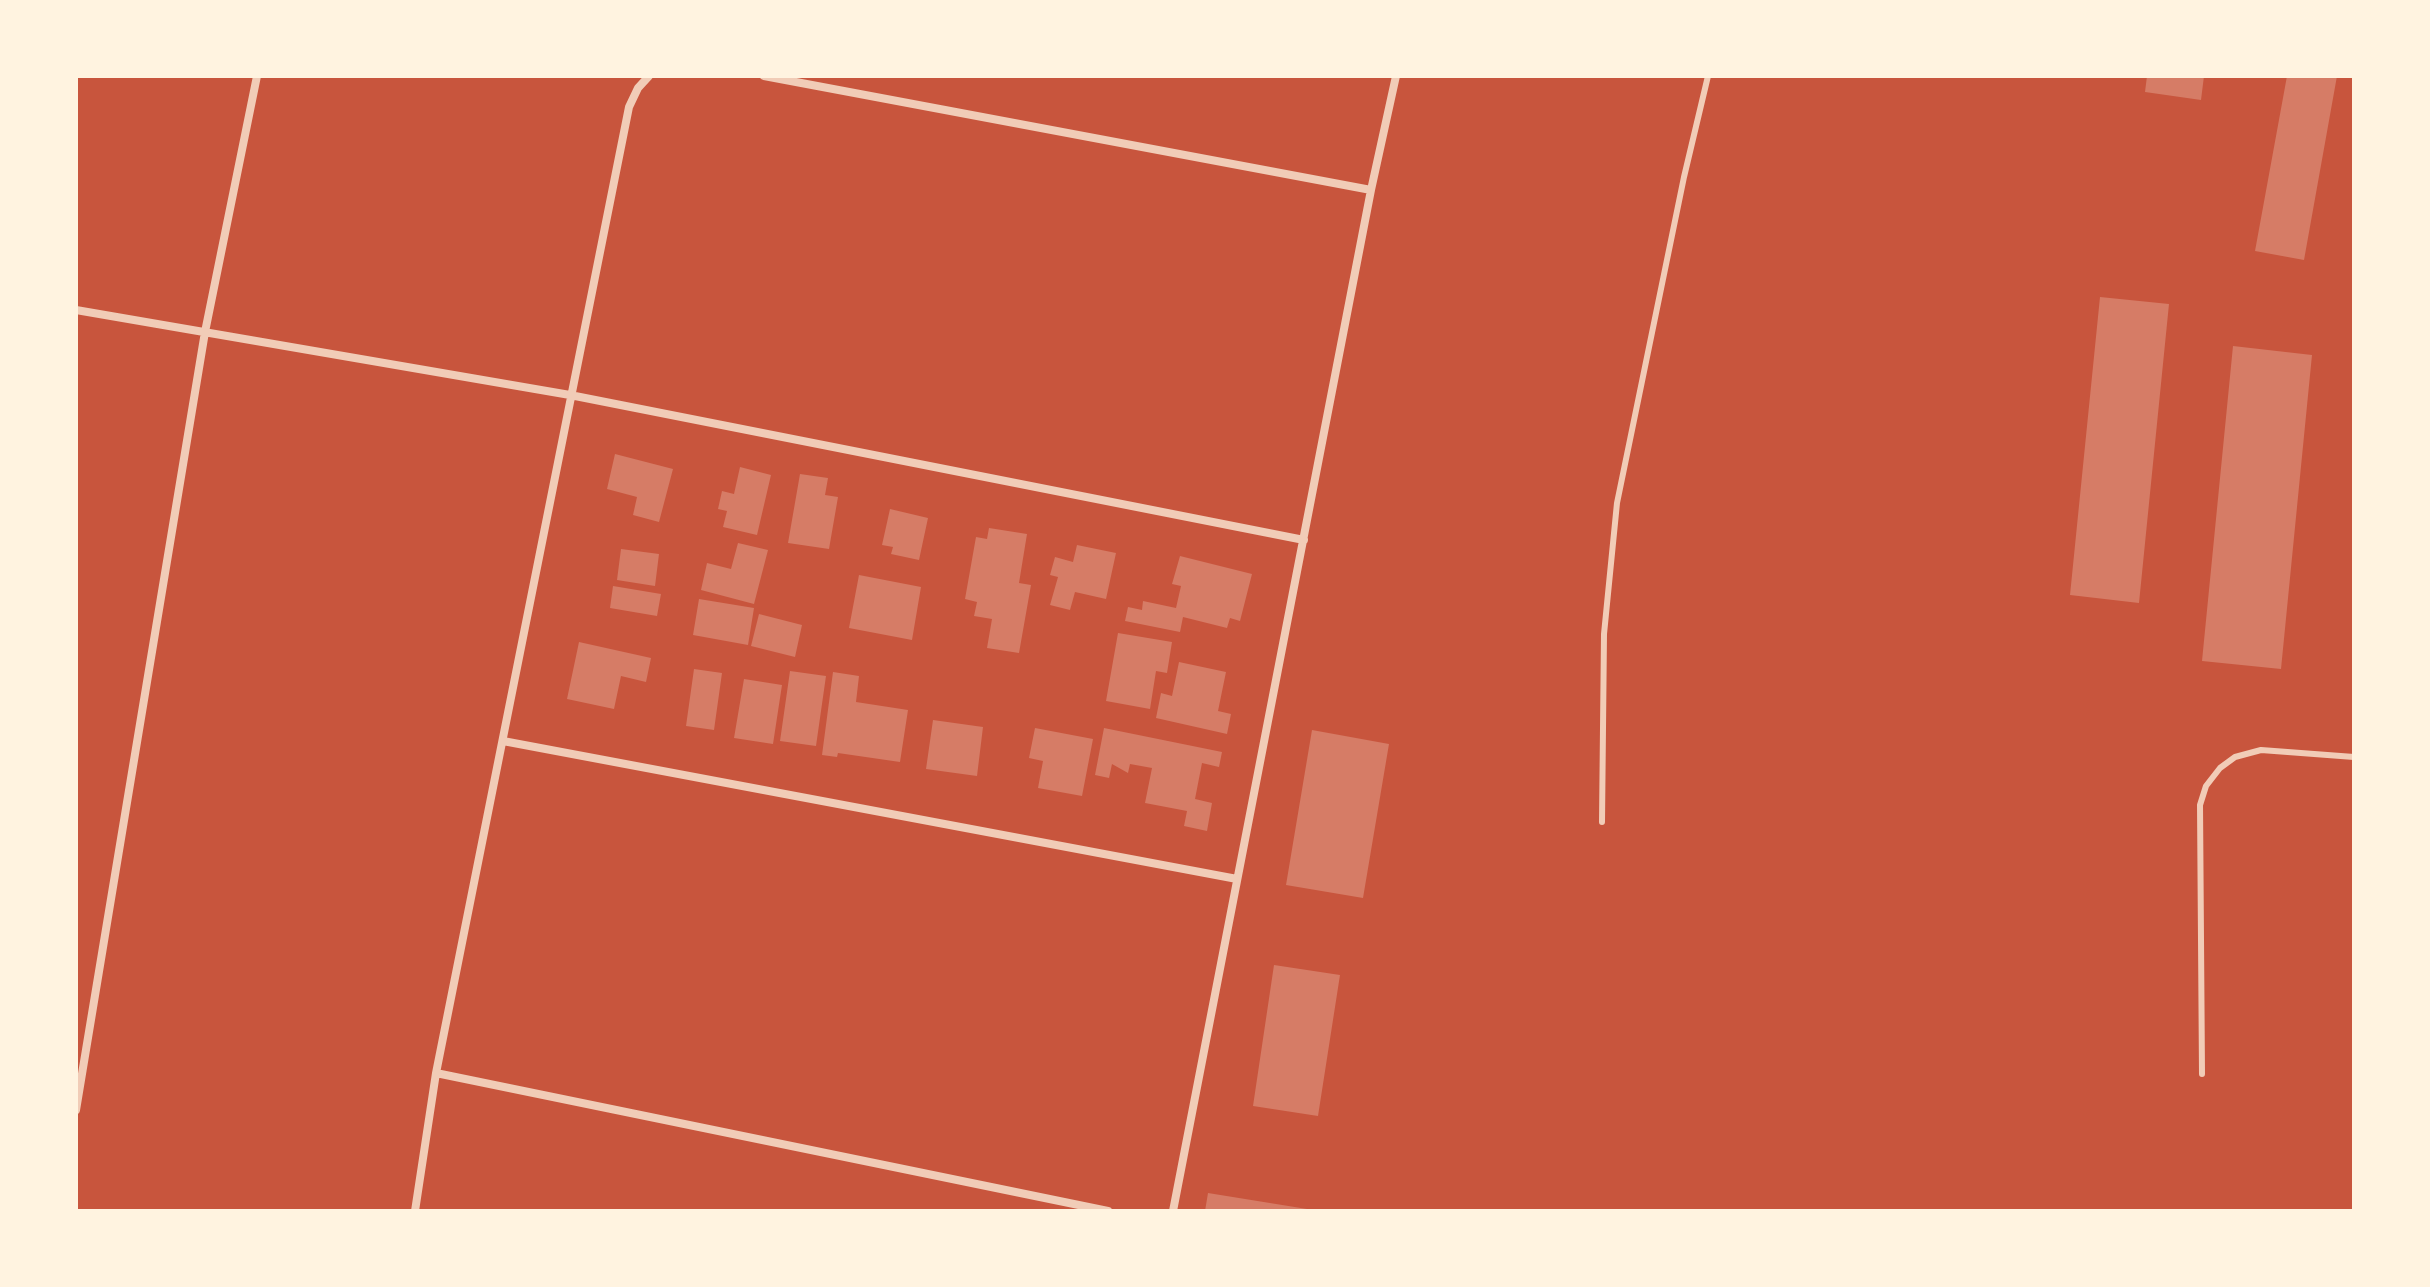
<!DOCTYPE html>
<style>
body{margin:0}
#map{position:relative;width:2430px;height:1287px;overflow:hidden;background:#c8553d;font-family:Roboto,sans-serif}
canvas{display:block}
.frame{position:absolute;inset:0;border:78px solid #fff3e0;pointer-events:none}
</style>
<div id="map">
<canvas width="2430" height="1287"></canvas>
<div class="frame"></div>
</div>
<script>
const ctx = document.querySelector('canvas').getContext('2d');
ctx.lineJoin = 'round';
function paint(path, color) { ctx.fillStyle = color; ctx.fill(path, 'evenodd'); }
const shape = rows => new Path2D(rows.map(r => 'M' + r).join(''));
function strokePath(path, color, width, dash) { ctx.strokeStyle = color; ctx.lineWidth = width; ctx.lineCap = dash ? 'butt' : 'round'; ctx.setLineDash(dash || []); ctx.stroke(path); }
paint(shape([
 [2147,76,2204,76,2201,100,2145,92],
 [2287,76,2337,76,2304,260,2255,251],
 [2100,297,2169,304,2139,603,2070,595],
 [2233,346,2312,355,2281,669,2202,661],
 [615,454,673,469,659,522,633,515,637,497,607,489],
 [740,467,771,475,757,535,723,527,727,511,718,509,722,491,734,494],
 [800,474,828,478,825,495,838,497,829,549,788,543],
 [890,509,928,518,919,560,891,554,893,547,882,545],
 [989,528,1027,534,1019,583,1031,585,1019,653,987,648,992,619,974,616,977,602,965,599,976,537,987,539],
 [738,543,768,550,754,604,701,590,707,563,731,569],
 [1077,545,1116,553,1106,599,1075,592,1070,610,1050,605,1058,577,1050,575,1055,557,1073,562],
 [621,549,659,554,655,586,617,580],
 [1180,556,1252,574,1240,621,1230,618,1227,628,1183,617,1180,632,1125,621,1128,607,1142,610,1143,601,1176,608,1181,586,1172,584],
 [859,575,921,587,912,640,849,628],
 [613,586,661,594,657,616,610,608],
 [699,599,754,608,748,645,693,635],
 [759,614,802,625,795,657,751,646],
 [1118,633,1172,642,1167,673,1156,671,1150,709,1106,701],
 [579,642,651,658,646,682,621,676,614,709,567,699],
 [1179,662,1226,672,1218,711,1231,714,1227,734,1156,718,1161,693,1172,696],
 [694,669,722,673,714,730,686,726],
 [790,671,826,676,816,746,780,741],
 [833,672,859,676,856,702,908,710,900,762,838,753,837,757,822,755],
 [744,679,782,685,773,744,734,738],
 [933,720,983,727,977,776,926,769],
 [1035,728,1093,739,1082,796,1038,788,1043,761,1029,758],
 [1104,728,1222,752,1219,767,1202,763,1195,799,1212,803,1207,831,1184,826,1187,811,1145,803,1152,768,1130,764,1128,773,1112,764,1109,778,1095,775],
 [1312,730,1389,744,1363,898,1286,885],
 [1274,965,1340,975,1318,1116,1253,1106],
 [1208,1193,1307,1209,1306,1211,1205,1211]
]), '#d67c66');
strokePath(shape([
 [1602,822,1604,634,1617,503,1684,177,1708,76],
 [2202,1074,2200,805,2206,786,2220,768,2235,757,2261,750,2354,757]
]), '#f1ccb7', 6);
strokePath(shape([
 [764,76,1371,190],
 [76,310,570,395,1304,540],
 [503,741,1237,879],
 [436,1073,1108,1211],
 [76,1110,205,332,257,76],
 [415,1211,436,1073,629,107,638,88,649,76],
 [1173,1211,1371,190,1396,76]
]), '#f1ccb7', 8);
</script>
